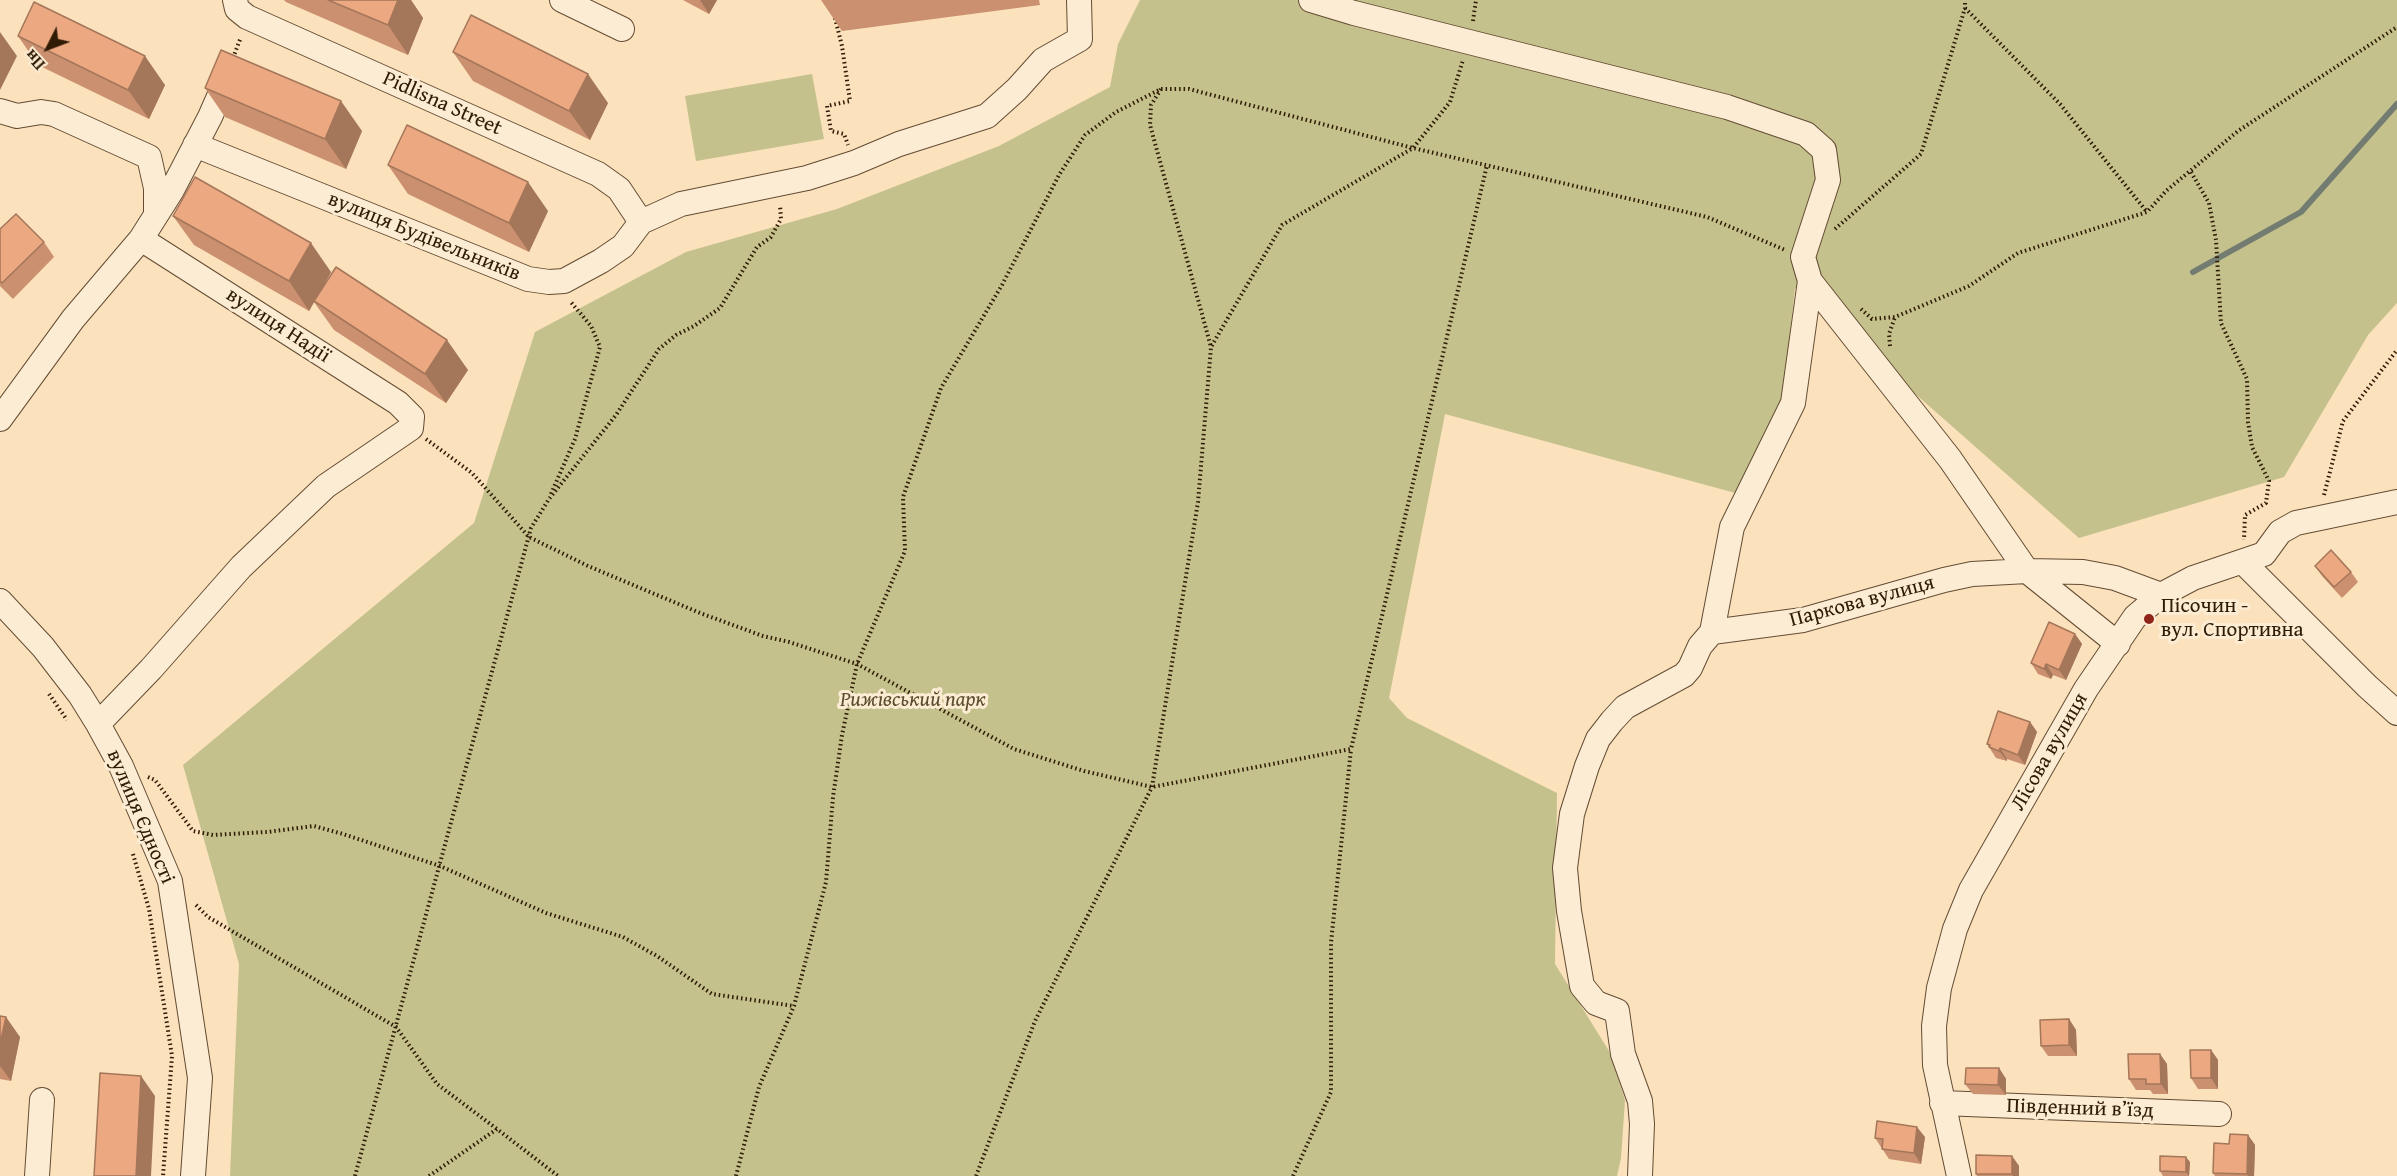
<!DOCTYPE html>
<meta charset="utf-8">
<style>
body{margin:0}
#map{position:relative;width:2397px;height:1176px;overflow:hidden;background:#fbe1bc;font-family:"Gentium Book Plus",serif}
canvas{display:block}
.north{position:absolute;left:18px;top:18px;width:60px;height:60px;-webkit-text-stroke:4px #fcecd3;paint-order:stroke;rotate:228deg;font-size:16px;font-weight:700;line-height:24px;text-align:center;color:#301b05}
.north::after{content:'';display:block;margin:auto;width:21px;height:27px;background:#301b05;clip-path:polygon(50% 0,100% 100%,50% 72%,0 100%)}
</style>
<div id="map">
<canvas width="2397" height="1176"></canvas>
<div class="north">Пн</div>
</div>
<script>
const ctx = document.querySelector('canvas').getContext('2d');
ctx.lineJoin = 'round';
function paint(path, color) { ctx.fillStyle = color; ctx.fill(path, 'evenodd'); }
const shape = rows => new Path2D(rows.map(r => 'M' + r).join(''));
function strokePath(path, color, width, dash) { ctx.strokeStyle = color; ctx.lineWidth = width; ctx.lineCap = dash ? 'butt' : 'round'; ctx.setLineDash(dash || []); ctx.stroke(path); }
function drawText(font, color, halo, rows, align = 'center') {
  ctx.font = font + ' "Gentium Book Plus",serif'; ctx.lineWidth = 6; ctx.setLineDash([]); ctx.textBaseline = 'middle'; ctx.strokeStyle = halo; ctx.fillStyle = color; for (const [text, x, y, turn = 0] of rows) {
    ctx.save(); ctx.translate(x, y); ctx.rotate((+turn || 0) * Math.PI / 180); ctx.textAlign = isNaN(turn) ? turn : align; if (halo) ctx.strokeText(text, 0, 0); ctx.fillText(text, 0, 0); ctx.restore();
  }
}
paint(shape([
 [1140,0,2397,0,2397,303,2368,335,2284,477,2079,538,1795,288,1782,405,1739,494,1445,414,1389,698,1407,718,1557,793,1555,964,1609,1051,1625,1100,1621,1158,1617,1176,230,1176,239,964,183,765,474,523,535,332,686,252,837,209,999,146,1110,87,1118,44],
 [812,74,824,139,696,161,685,96]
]), '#c4c18d');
strokePath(shape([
 [2193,272,2301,212,2397,104]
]), '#737c70', 6);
const minor = shape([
 [235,0,237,9,247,17,598,174,619,189,641,222],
 [562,0,622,29],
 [1311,0,1354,13,1727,107,1806,134,1824,150,1828,180,1803,257,1810,281,1950,459,2027,571,2118,644],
 [0,111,17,116,41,112,54,114,149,157,156,188,156,214],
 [195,145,528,279,549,282,564,281,601,261,623,246,641,222],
 [641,222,681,204,807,178,854,163,899,144,987,116,1017,89,1043,60,1080,39,1079,0],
 [0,419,73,319,141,239,172,190,210,117,228,76],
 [2243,562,2367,686,2397,713],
 [0,601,43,647,80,695,98,724,121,766,170,881,200,1078,193,1176],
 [1712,632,1732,527,1793,403,1810,281],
 [98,724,151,669,241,567,326,486,411,428,412,417,398,403,141,239],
 [1942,1103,2219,1114],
 [37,1176,42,1100],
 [1640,1176,1642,1124,1640,1101,1623,1054,1617,1011,1596,1003,1582,986,1569,911,1565,868,1572,814,1587,766,1598,739,1612,721,1625,707,1684,675,1690,668,1700,646,1712,632,1803,620,1944,580,1972,574,2027,571,2083,572,2115,578,2161,595],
 [1959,1176,1935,1065,1934,1026,1939,988,1955,929,1971,890,2086,689,2135,617,2161,595,2193,578,2264,554,2280,532,2296,523,2397,502]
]);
strokePath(minor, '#634c33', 26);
strokePath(shape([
 [1965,8,2060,104,2147,212],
 [835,18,842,46,850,101,827,106,831,131,844,134,848,145],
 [1473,21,1476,0],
 [233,58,241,37],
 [1161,89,1151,105,1150,125,1211,347],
 [2191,172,2209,203,2216,240,2221,323,2247,379,2248,422,2252,447,2269,481,2266,503,2245,515,2244,540],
 [1835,229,1921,154,1965,8,1965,0],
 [1861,309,1872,319,1895,317,1969,286,2018,253,2147,212,2166,191,2238,131,2397,27],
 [1890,346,1889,334,1895,317],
 [426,439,472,473,529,537,588,566,700,613,763,636,789,642,857,664,1014,749,1084,771,1152,787,1351,749,1487,165],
 [551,494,575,439,600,347,591,326,570,301],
 [2324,495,2343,421,2397,350],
 [49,694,67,720],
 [148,777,155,780,193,831,213,835,267,832,314,826,343,834,440,866,546,913,623,937,657,956,712,994,794,1006],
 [133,854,149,909,172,1056,163,1176],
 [196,905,208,917,396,1027,437,1084,497,1129],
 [355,1176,531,528,549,499,616,415,659,349,676,335,694,326,720,308,757,247,771,237,781,219,780,205],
 [429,1176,497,1129,558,1176],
 [736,1176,759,1087,794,1006,826,882,833,797,842,735,857,664,905,551,903,497,941,388,1002,285,1059,175,1085,135,1116,112,1161,89,1189,89,1413,148,1707,217,1785,250],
 [976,1176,1035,1021,1152,787,1198,502,1211,347,1282,225,1413,148,1450,102,1463,60],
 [1293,1176,1331,1092,1331,943,1351,749]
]), '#301b05', 4, [1.5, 3]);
strokePath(minor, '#fcecd3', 24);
paint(shape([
 [284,0,411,0,423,18,408,55,286,2],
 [683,0,717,0,709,14],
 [821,0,1039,0,1040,5,842,31],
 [18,36,165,85,149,119,38,65],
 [453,52,608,103,590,140,473,81],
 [205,88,362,131,346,169,225,117],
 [388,165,548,211,529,252,408,194],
 [173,216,331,272,325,283,468,370,446,403,334,330,314,302,309,311,194,245],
 [0,229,44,242,54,257,13,299,0,286],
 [2315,566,2351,572,2358,582,2342,598,2322,576],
 [2075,634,2082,644,2066,680,2053,675,2051,679,2038,674,2031,663],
 [2030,722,2037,732,2025,765,2007,759,2007,761,1996,758,1987,744],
 [0,1016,20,1037,11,1081,0,1079],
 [2069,1019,2076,1030,2077,1056,2048,1056,2041,1046],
 [2211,1050,2218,1060,2218,1089,2198,1089,2191,1078],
 [2160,1054,2167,1064,2168,1094,2153,1094,2150,1090,2136,1090,2129,1079],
 [1999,1068,2006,1079,2006,1095,1973,1094,1965,1084],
 [2248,1135,2255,1145,2254,1176,2215,1176,2213,1173,2229,1144],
 [1925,1137,1921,1164,1889,1159,1875,1138],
 [2012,1156,2019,1166,2019,1176,1977,1176,1976,1174],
 [2190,1162,2189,1176,2163,1176,2160,1171]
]), '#ca906f');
paint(shape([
 [398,0,411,0,423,18,408,55,388,25],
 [700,0,717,0,709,14],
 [0,32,17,56,0,90],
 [145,56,165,85,149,119,128,90],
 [588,74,608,103,590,140,569,111],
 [341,101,362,131,346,169,325,139],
 [528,182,548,211,529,252,509,223],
 [311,243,331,272,309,311,289,281],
 [447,340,468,370,446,403,425,374],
 [2075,634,2082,644,2066,680,2059,670],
 [2046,664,2053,675,2051,679,2044,669],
 [2030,722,2037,732,2025,765,2018,755],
 [2000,748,2007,759,2007,761,1999,751],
 [6,1017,20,1037,11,1081,0,1066,0,1044],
 [2069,1019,2076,1030,2077,1056,2069,1045],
 [2211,1050,2218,1060,2218,1089,2211,1078],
 [2160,1054,2167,1064,2168,1094,2161,1084],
 [1999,1068,2006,1079,2006,1095,1998,1085],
 [141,1076,155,1096,151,1176,136,1176],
 [1917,1127,1925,1137,1921,1164,1914,1153],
 [2248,1135,2255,1145,2254,1176,2248,1176,2247,1174],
 [2012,1156,2019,1166,2019,1176,2013,1176,2012,1174],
 [2186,1157,2190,1162,2189,1176,2186,1172]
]), '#a4765a');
const building = shape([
 [328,0,398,0,388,25,328,0],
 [34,2,145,56,128,90,18,36,34,2],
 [471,15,588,74,569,111,453,52,471,15],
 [221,50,341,101,325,139,205,88,221,50],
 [407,125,528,182,509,223,388,165,407,125],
 [195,177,311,243,289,281,173,216,195,177],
 [16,214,44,242,2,283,0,281,0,229,16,214],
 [336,267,447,340,425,374,314,301,336,267],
 [2331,550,2351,572,2334,587,2315,566,2331,550],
 [2049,622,2075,634,2059,670,2046,664,2044,669,2031,663,2049,622],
 [1998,711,2030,722,2018,755,2000,748,1999,751,1989,747,1990,745,1987,744,1998,711],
 [0,1016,6,1017,0,1044,0,1016],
 [2069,1019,2069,1045,2041,1046,2040,1020,2069,1019],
 [2190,1050,2211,1050,2211,1078,2191,1078,2190,1050],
 [2128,1054,2160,1054,2161,1084,2146,1084,2146,1079,2129,1079,2128,1054],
 [1966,1068,1999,1068,1998,1085,1965,1084,1966,1068],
 [100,1073,141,1076,136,1176,94,1176,100,1073],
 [1877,1121,1917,1127,1914,1153,1882,1149,1883,1139,1875,1138,1877,1121],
 [2230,1134,2248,1135,2247,1174,2213,1173,2214,1143,2229,1144,2230,1134],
 [1976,1155,2012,1156,2012,1174,1976,1174,1976,1155],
 [2160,1156,2186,1157,2186,1172,2160,1171,2160,1156]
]);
paint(building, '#eba881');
strokePath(building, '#a4765a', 1.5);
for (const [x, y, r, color] of [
 [2149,619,6,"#8f2418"]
]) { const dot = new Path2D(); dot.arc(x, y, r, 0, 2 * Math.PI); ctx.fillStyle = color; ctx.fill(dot); strokePath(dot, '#fcecd3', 2); }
drawText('21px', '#301b05', '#fcecd3', [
 ["Pidlisna Street",442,104,24],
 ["вулиця Будівельників",424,237,22],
 ["вулиця Надії",278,326,33],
 ["Паркова вулиця",1862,602,-15],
 ["Лісова вулиця",2050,752,-60],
 ["вулиця Єдності",140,817,67],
 ["Південний в’їзд",2080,1109,2]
]);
drawText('21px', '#301b05', '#fcecd3', [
 ["Пісочин -",2161,607],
 ["вул. Спортивна",2161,631]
], 'left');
drawText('italic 21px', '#5c4d2e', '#fcecd3', [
 ["Рижівський парк",913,701]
]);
</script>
